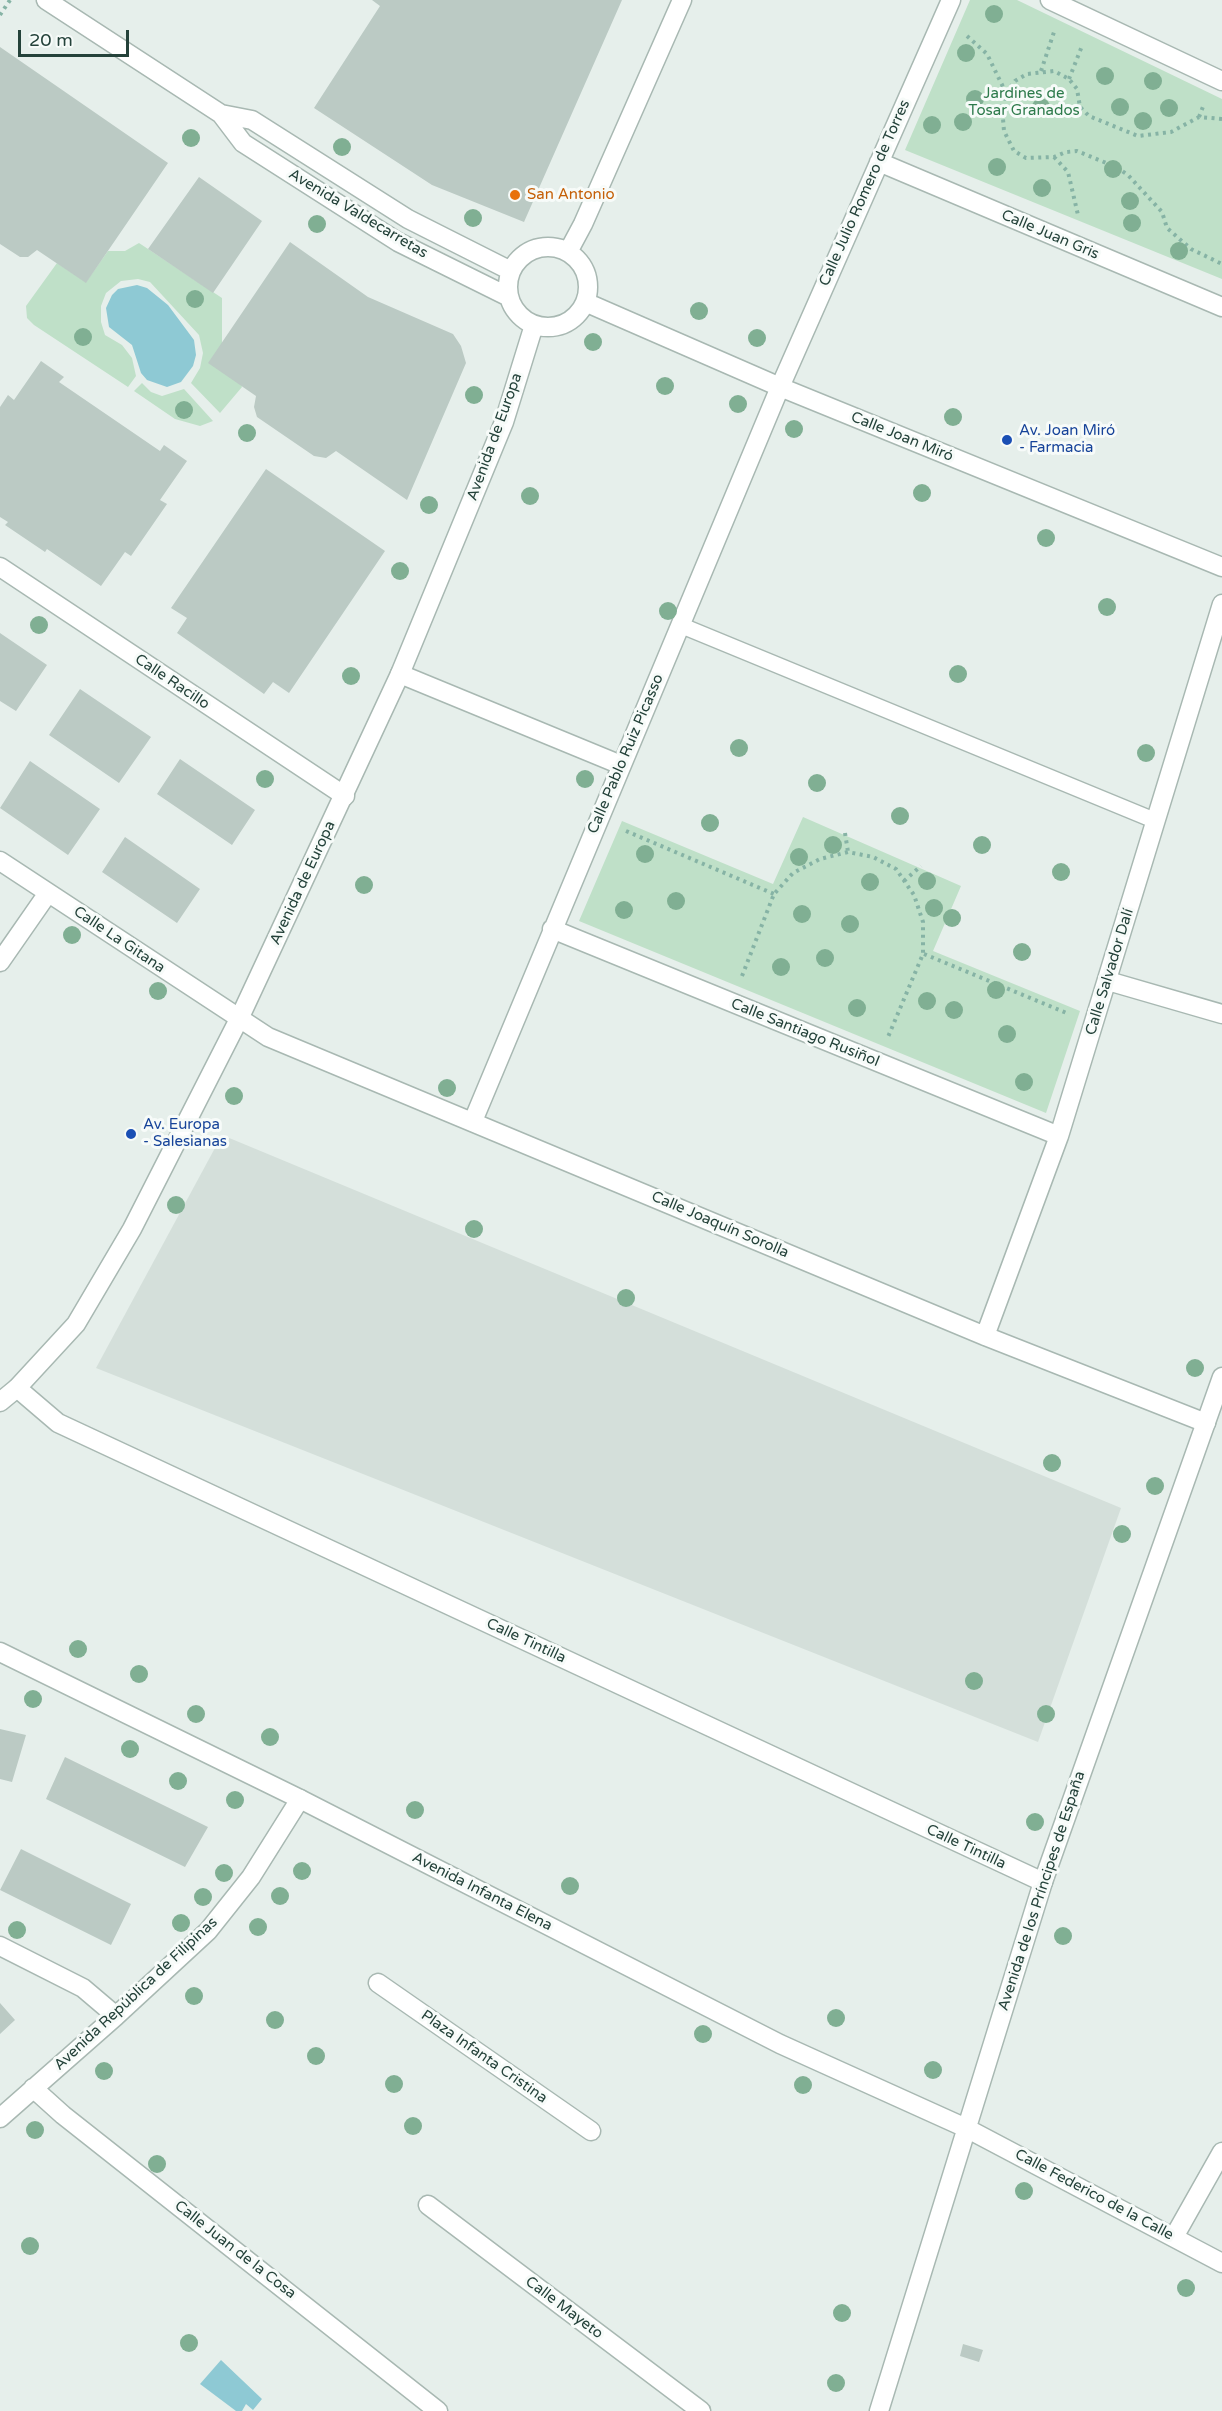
<!DOCTYPE html>
<meta charset="utf-8">
<style>
body{margin:0}
#map{position:relative;width:1222px;height:2411px;overflow:hidden;background:#e6efeb;font-family:"Varela Round",sans-serif}
canvas{display:block}
.scale{position:absolute;left:18px;top:30px;width:111px;height:27px;box-sizing:border-box;border:3px solid #24423a;border-top:0;padding-left:8px;font-size:18px;line-height:21px;white-space:nowrap;color:#24423a;-webkit-text-stroke:4px #f7fbf9;paint-order:stroke}
</style>
<div id="map">
<canvas width="1222" height="2411"></canvas>
<div class="scale">20 m</div>
</div>
<script>
const ctx = document.querySelector('canvas').getContext('2d');
ctx.lineJoin = 'round';
function paint(path, color) { ctx.fillStyle = color; ctx.fill(path, 'evenodd'); }
const shape = rows => new Path2D(rows.map(r => 'M' + r).join(''));
function strokePath(path, color, width, dash) { ctx.strokeStyle = color; ctx.lineWidth = width; ctx.lineCap = dash ? 'butt' : 'round'; ctx.setLineDash(dash || []); ctx.stroke(path); }
function drawText(font, color, halo, rows, align = 'center') {
  ctx.font = font + ' "Varela Round",sans-serif'; ctx.lineWidth = 6; ctx.setLineDash([]); ctx.textBaseline = 'middle'; ctx.strokeStyle = halo; ctx.fillStyle = color; for (const [text, x, y, turn = 0] of rows) {
    ctx.save(); ctx.translate(x, y); ctx.rotate((+turn || 0) * Math.PI / 180); ctx.textAlign = isNaN(turn) ? turn : align; if (halo) ctx.strokeText(text, 0, 0); ctx.fillText(text, 0, 0); ctx.restore();
  }
}
paint(shape([
 [222,1135,1121,1508,1038,1742,96,1368]
]), '#d4dfda');
paint(shape([
 [970,0,1017,0,1222,99,1222,279,905,150],
 [139,243,222,298,222,343,242,387,220,413,191,383,200,368,203,353,199,335,150,282,138,279,121,281,106,293,101,306,101,322,105,335,122,345,132,358,136,376,128,387,34,325,27,318,26,306,57,263,86,282,108,251,125,251],
 [142,383,151,392,162,396,184,389,213,421,200,426,175,419,134,391],
 [803,817,961,886,933,951,1080,1011,1046,1113,579,921,622,821,773,884]
]), '#bfe0c8');
paint(shape([
 [137,285,147,288,168,305,194,340,196,355,193,366,181,382,167,387,147,380,141,373,132,345,109,327,106,308,112,295,118,289],
 [221,2360,262,2399,253,2410,246,2404,242,2411,236,2411,200,2384]
]), '#8ec9d4');
paint(shape([
 [372,0,622,0,524,222,432,185,314,108,380,6],
 [0,47,168,163,86,283,37,250,28,257,20,257,0,244],
 [199,177,262,221,213,293,148,249],
 [290,242,368,297,453,334,461,346,466,363,407,500,336,451,326,458,314,456,257,417,254,407,256,396,208,363],
 [41,361,64,377,59,382,160,451,164,445,187,461,160,500,167,504,131,556,125,552,101,586,47,549,45,552,5,525,8,522,0,517,0,407,8,395,14,400],
 [266,469,385,551,289,693,273,682,264,694,177,633,187,618,171,608],
 [0,633,47,665,16,711,0,701],
 [80,689,151,737,119,783,49,735],
 [180,759,255,810,232,845,157,794],
 [30,761,100,809,68,855,0,808],
 [125,837,200,889,177,923,102,872],
 [0,1729,26,1735,12,1782,0,1779],
 [65,1757,208,1827,185,1867,46,1799],
 [21,1849,131,1904,111,1945,0,1890],
 [0,2003,15,2020,0,2034],
 [963,2344,983,2350,979,2362,960,2356]
]), '#bbcac4');
const service = shape([
 [680,625,1156,821]
]);
const pedestrian = shape([
 [400,674,621,765],
 [1108,981,1222,1014],
 [378,1983,591,2131]
]);
const minor = shape([
 [1050,0,1222,81],
 [879,162,1222,307],
 [0,567,345,796],
 [0,861,268,1037,985,1336,1206,1423],
 [552,929,1059,1136],
 [0,962,48,893],
 [473,1121,780,387,951,0],
 [985,1336,1059,1136,1222,604],
 [17,1388,58,1423,1043,1882],
 [0,1946,83,1988,116,2016],
 [33,2088,63,2115,438,2411],
 [0,2118,116,2016,208,1931,251,1877,300,1799],
 [428,2205,701,2411],
 [1174,2237,1222,2152]
]);
const tertiary = shape([
 [46,0,221,114,243,143,398,242,509,297],
 [221,114,252,120,408,219,511,271],
 '508 287a40 40 0 1 1 80 0a40 40 0 1 1-80 0Z',
 [568,252,583,224,682,0],
 [585,302,780,387,1222,567],
 [0,1402,17,1388,76,1324,132,1229,239,1019,400,674,504,422,534,325],
 [0,1652,300,1799,780,2044,966,2128,1222,2263],
 [879,2411,1043,1882,1222,1377]
]);
strokePath(service, '#a8b8b2', 18);
strokePath(pedestrian, '#a8b8b2', 21);
strokePath(minor, '#a8b8b2', 21);
strokePath(tertiary, '#a8b8b2', 21);
strokePath(shape([
 [0,15,10,0],
 [967,36,987,54,1006,93],
 [1041,71,1054,32],
 [1069,79,1082,46],
 [1199,117,1204,104],
 [1222,119,1199,117,1171,132,1138,136,1089,116,1080,107,1077,89,1069,79,1054,71,1027,74,1015,81,1006,93,1002,107,1004,131,1014,151,1026,158,1054,157,1066,152,1077,151,1116,167,1128,175,1162,212,1167,228,1191,249,1222,264],
 [1054,157,1068,172,1078,215],
 [626,831,774,894],
 [845,833,848,852],
 [904,881,921,866],
 [924,954,1069,1014],
 [742,976,774,894,793,873,820,859,848,852,873,857,896,869,914,895,923,922,923,954,888,1037]
]), '#86b3a5', 4, [3, 4.5]);
strokePath(service, '#fff', 15);
strokePath(pedestrian, '#fff', 18);
strokePath(minor, '#fff', 18);
strokePath(tertiary, '#fff', 18);
ctx.fillStyle = '#80af93';
for (const [x, y] of [
 [994,14],
 [966,53],
 [1105,76],
 [1153,81],
 [975,99],
 [1041,107],
 [1120,107],
 [1169,108],
 [1143,121],
 [963,122],
 [932,125],
 [191,138],
 [342,147],
 [997,167],
 [1113,169],
 [1042,188],
 [1130,201],
 [473,218],
 [1132,223],
 [317,224],
 [1179,251],
 [195,299],
 [699,311],
 [83,337],
 [757,338],
 [593,342],
 [665,386],
 [474,395],
 [738,404],
 [184,410],
 [953,417],
 [794,429],
 [247,433],
 [922,493],
 [530,496],
 [429,505],
 [1046,538],
 [400,571],
 [1107,607],
 [668,611],
 [39,625],
 [958,674],
 [351,676],
 [739,748],
 [1146,753],
 [265,779],
 [585,779],
 [817,783],
 [900,816],
 [710,823],
 [833,845],
 [982,845],
 [645,854],
 [799,857],
 [1061,872],
 [927,881],
 [870,882],
 [364,885],
 [676,901],
 [934,908],
 [624,910],
 [802,914],
 [952,918],
 [850,924],
 [72,935],
 [1022,952],
 [825,958],
 [781,967],
 [996,990],
 [158,991],
 [927,1001],
 [857,1008],
 [954,1010],
 [1007,1034],
 [1024,1082],
 [447,1088],
 [234,1096],
 [176,1205],
 [474,1229],
 [626,1298],
 [1195,1368],
 [1052,1463],
 [1155,1486],
 [1122,1534],
 [78,1649],
 [139,1674],
 [974,1681],
 [33,1699],
 [196,1714],
 [1046,1714],
 [270,1737],
 [130,1749],
 [178,1781],
 [235,1800],
 [415,1810],
 [1035,1822],
 [302,1871],
 [224,1873],
 [570,1886],
 [280,1896],
 [203,1897],
 [181,1923],
 [258,1927],
 [17,1930],
 [1063,1936],
 [194,1996],
 [836,2018],
 [275,2020],
 [703,2034],
 [316,2056],
 [933,2070],
 [104,2071],
 [394,2084],
 [803,2085],
 [413,2126],
 [35,2130],
 [157,2164],
 [1024,2191],
 [30,2246],
 [1186,2288],
 [842,2313],
 [189,2343],
 [836,2383]
]) { ctx.beginPath(); ctx.arc(x, y, 9, 0, 2 * Math.PI); ctx.fill(); }
for (const [x, y, r, color] of [
 [515,195,6,"#e8710a"],
 [1007,440,6,"#1a4fb4"],
 [131,1134,6,"#1a4fb4"]
]) { const dot = new Path2D(); dot.arc(x, y, r, 0, 2 * Math.PI); ctx.fillStyle = color; ctx.fill(dot); strokePath(dot, '#f7fbf9', 2); }
drawText('15px', '#2d7a4b', '#f7fbf9', [
 ["Jardines de",1024,94],
 ["Tosar Granados",1024,111]
]);
drawText('15px', '#24423a', '#f7fbf9', [
 ["Calle Julio Romero de Torres",865,193,-66],
 ["Avenida Valdecarretas",358,214,31],
 ["Calle Juan Gris",1050,235,23],
 ["Avenida de Europa",495,437,-70],
 ["Calle Joan Miró",902,437,22],
 ["Calle Racillo",172,682,34],
 ["Calle Pablo Ruiz Picasso",626,754,-67],
 ["Avenida de Europa",303,883,-65],
 ["Calle La Gitana",119,940,34],
 ["Calle Salvador Dalí",1110,972,-73],
 ["Calle Santiago Rusiñol",805,1033,22],
 ["Calle Joaquín Sorolla",720,1225,23],
 ["Calle Tintilla",526,1641,25],
 ["Calle Tintilla",966,1847,25],
 ["Avenida de los Príncipes de España",1042,1891,-72],
 ["Avenida Infanta Elena",482,1892,27],
 ["Avenida República de Filipinas",136,1994,-43],
 ["Plaza Infanta Cristina",484,2057,35],
 ["Calle Federico de la Calle",1094,2195,28],
 ["Calle Juan de la Cosa",235,2250,38],
 ["Calle Mayeto",564,2308,37]
]);
drawText('15px', '#c56008', '#f7fbf9', [
 ["San Antonio",527,195]
], 'left');
drawText('15px', '#164399', '#f7fbf9', [
 ["Av. Joan Miró",1019,431],
 ["- Farmacia",1019,448],
 ["Av. Europa",143,1125],
 ["- Salesianas",143,1142]
], 'left');
</script>
